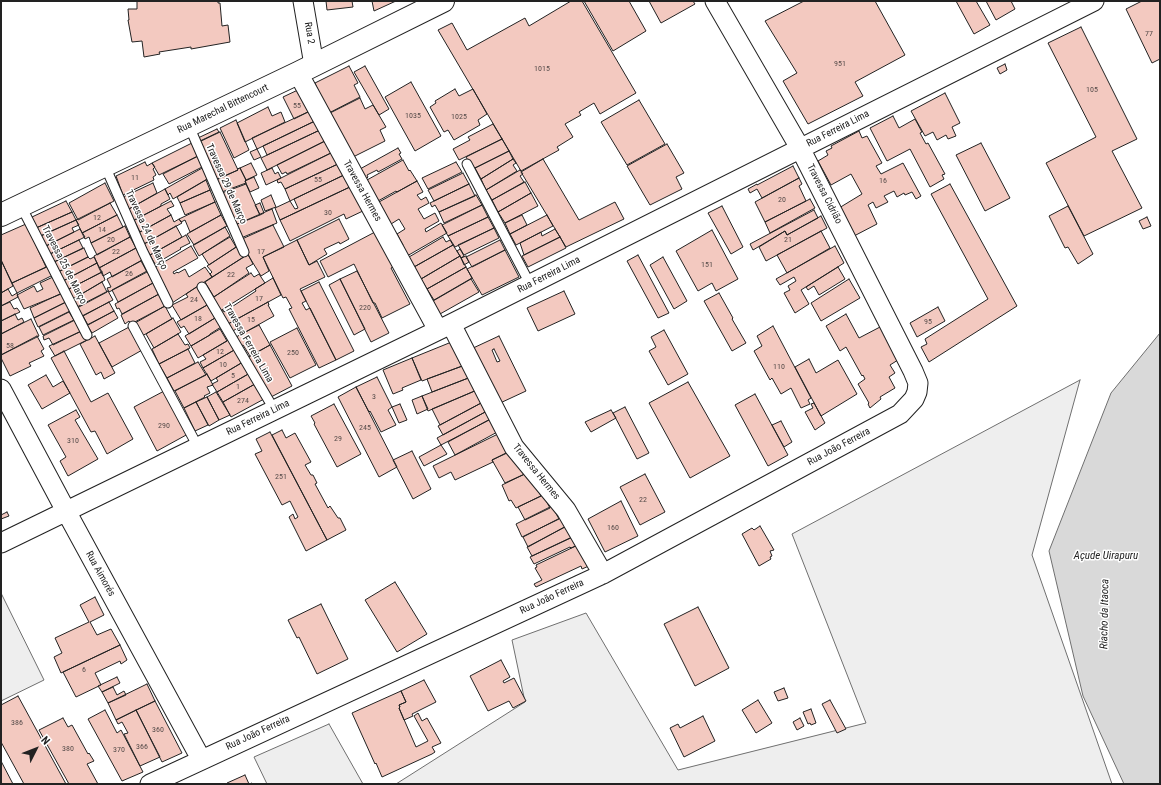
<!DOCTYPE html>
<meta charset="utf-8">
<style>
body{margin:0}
#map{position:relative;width:1161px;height:785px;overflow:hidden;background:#fff;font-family:"Roboto Condensed",sans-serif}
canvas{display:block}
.frame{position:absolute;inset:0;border:2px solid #222;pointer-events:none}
.north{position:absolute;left:16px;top:729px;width:40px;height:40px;-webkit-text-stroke:3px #fff;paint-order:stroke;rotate:48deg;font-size:11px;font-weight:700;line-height:16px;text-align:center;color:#222}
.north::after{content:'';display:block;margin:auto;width:14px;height:18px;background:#222;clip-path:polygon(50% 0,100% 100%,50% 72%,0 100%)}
</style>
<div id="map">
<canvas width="1161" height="785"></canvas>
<div class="frame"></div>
<div class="north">N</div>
</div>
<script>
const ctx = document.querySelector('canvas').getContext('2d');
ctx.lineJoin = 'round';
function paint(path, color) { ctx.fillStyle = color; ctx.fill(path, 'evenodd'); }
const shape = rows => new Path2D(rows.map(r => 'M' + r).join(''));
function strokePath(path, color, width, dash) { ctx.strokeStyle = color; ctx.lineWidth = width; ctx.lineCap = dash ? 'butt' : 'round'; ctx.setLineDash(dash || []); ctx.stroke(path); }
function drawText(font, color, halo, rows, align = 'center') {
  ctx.font = font + ' "Roboto Condensed",sans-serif'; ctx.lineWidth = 3; ctx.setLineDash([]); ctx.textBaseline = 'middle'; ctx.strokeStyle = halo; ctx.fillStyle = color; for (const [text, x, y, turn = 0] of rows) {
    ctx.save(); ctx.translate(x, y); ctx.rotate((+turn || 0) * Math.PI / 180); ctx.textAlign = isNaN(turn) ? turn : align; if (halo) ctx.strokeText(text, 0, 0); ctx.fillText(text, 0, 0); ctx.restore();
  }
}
const green = shape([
 [1080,380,1032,555,1112,784,396,784,525,702,512,640,586,613,678,770,866,723,792,534,1080,380],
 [1,593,44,680,1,701,1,593],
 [329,724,363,784,267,784,254,757,329,724]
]);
paint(green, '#eee');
strokePath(green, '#6f6f6f', 1);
const water = shape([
 [1160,333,1160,784,1124,784,1083,696,1049,551,1111,393,1160,333]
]);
paint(water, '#d9d9d9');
strokePath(water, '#6f6f6f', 1);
const building = shape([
 [137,1,218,1,218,3,220,3,222,26,228,25,230,42,191,49,191,47,159,52,160,54,144,57,142,41,132,42,128,20,129,20,128,9,137,9,137,1],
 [326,1,352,1,353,7,327,10,326,1],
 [372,1,396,1,374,11,372,1],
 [571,1,582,1,636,93,600,114,594,103,579,112,581,115,565,124,573,137,557,147,559,150,521,171,438,30,452,23,467,50,525,18,529,26,571,1],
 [584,1,629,1,646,31,613,51,584,1],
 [649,1,693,1,695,4,661,23,649,1],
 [804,1,875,1,905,55,855,82,863,96,808,124,783,81,797,73,765,21,804,1],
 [956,1,976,1,990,25,974,34,956,1],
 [986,1,1011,1,1015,9,996,20,986,1],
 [1142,1,1160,1,1160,59,1152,63,1126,9,1142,1],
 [1081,27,1137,139,1112,151,1142,208,1084,236,1046,163,1096,137,1048,43,1081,27],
 [1005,64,1007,70,1000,74,997,68,1005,64],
 [349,66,358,83,354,85,360,97,327,114,315,83,349,66],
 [365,66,389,109,379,115,354,72,365,66],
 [411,82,441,136,415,151,385,97,411,82],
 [300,89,310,111,294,119,283,97,300,89],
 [455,89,459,96,473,89,487,114,478,120,480,125,454,140,448,130,444,132,430,107,436,103,435,101,455,89],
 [945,93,960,123,952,127,956,136,948,139,946,135,937,140,933,132,925,136,911,111,945,93],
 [360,98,365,109,373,105,386,127,380,130,385,141,351,158,328,114,360,98],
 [639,100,665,144,627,165,601,122,639,100],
 [268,107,272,116,281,112,285,122,245,142,237,123,268,107],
 [310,111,317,120,257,149,252,138,310,111],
 [893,116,899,128,915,119,922,132,920,133,926,144,928,143,945,174,942,175,944,179,930,187,910,149,887,161,870,128,893,116],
 [236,120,249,150,234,158,220,128,236,120],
 [317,120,322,129,267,155,263,146,317,120],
 [493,124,502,139,459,160,453,149,470,140,468,137,493,124],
 [217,129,219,132,200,141,198,138,217,129],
 [322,129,327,140,267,170,261,158,322,129],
 [859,131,862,138,867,136,882,163,876,166,881,174,903,163,921,196,916,199,912,192,905,195,904,193,897,197,894,191,884,196,888,202,876,208,873,202,868,205,877,224,854,236,839,208,862,194,851,174,831,185,818,161,828,155,826,151,832,148,831,146,859,131],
 [220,132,238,170,217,179,199,142,220,132],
 [502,139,509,151,473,169,466,157,502,139],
 [327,140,333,152,287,174,286,172,282,174,277,165,327,140],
 [192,143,198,156,159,175,152,163,192,143],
 [981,143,1010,198,985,211,956,155,981,143],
 [667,144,684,173,676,177,682,189,650,205,627,166,667,144],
 [398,148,401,153,399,154,402,159,378,172,377,170,367,175,368,177,366,179,360,169,398,148],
 [257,149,261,157,254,160,250,152,257,149],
 [335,151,340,163,285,189,281,182,278,183,277,180,335,151],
 [509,151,513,159,481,179,475,168,509,151],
 [198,156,204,166,169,184,163,174,198,156],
 [513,159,516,163,513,165,517,171,486,190,481,179,513,159],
 [543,159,579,220,615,202,624,219,566,247,521,172,543,159],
 [403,160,409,171,410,170,417,181,397,192,396,191,378,201,367,180,403,160],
 [145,162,147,166,152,163,155,167,153,169,156,175,153,177,154,180,123,195,116,176,145,162],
 [456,162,462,172,428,189,422,178,456,162],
 [251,163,257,175,246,180,240,168,251,163],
 [340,163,346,174,290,201,285,189,340,163],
 [793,166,799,178,762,198,757,189,750,193,748,189,757,184,757,185,793,166],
 [204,167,209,178,173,199,170,193,168,195,165,189,204,167],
 [240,168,246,180,245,181,246,183,219,193,214,181,238,170,237,169,240,168],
 [272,168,275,174,278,172,281,178,266,185,261,173,272,168],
 [520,170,523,174,520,176,524,182,492,200,486,190,520,170],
 [463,173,469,184,434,201,428,190,463,173],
 [346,174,352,186,280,220,275,208,290,201,295,209,298,208,294,199,346,174],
 [254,177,259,188,250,192,245,181,254,177],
 [799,178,802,184,799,186,806,201,765,222,755,202,799,178],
 [206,180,210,190,180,203,177,197,206,180],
 [417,181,423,192,417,195,421,200,426,197,429,203,418,209,424,219,435,213,439,221,425,229,426,232,441,223,447,233,407,256,401,246,403,245,397,234,405,229,399,219,391,224,379,202,417,181],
 [525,182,531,193,498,212,492,200,525,182],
 [105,183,114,201,78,220,69,203,105,183],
 [153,183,157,193,129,209,123,197,153,183],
 [246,184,260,215,235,225,222,193,246,184],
 [469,184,475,196,439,212,435,205,432,207,430,203,469,184],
 [950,184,1017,306,929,362,921,347,927,344,925,339,988,299,931,194,950,184],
 [352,186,365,210,346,219,344,214,290,241,280,220,352,186],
 [165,189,170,199,161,204,161,206,133,221,127,210,165,189],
 [210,190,215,202,185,215,180,203,210,190],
 [531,193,538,206,505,223,498,212,531,193],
 [271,195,276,207,265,211,261,200,271,195],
 [476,195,482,205,444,223,439,212,476,195],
 [810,199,815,208,770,233,765,222,810,199],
 [66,201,72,212,36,228,32,217,66,201],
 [171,201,174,206,167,209,171,215,140,232,134,220,171,201],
 [215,202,221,215,190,232,185,220,181,222,179,219,215,202],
 [110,203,117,215,82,233,76,220,110,203],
 [260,203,264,213,260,215,255,205,260,203],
 [482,205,488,217,448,236,442,225,482,205],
 [722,206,743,247,731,254,708,213,722,206],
 [1068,206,1093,254,1078,264,1068,247,1065,248,1049,216,1068,206],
 [272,209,277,223,241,238,235,225,272,209],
 [814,210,818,218,787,235,785,231,753,250,750,244,814,210],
 [72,212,76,220,40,236,36,228,72,212],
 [117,215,123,227,91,243,89,237,85,239,82,233,117,215],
 [171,215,174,222,179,219,182,223,144,244,138,233,171,215],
 [221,215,227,226,194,245,187,234,221,215],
 [522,215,527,225,510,234,505,223,522,215],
 [547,215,553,226,516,245,510,234,547,215],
 [821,216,827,228,766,261,759,247,785,231,787,235,821,216],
 [488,217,494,228,455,247,448,236,488,217],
 [1147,217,1151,226,1143,229,1139,221,1147,217],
 [339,219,349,239,340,244,339,242,324,249,327,254,309,265,297,240,339,219],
 [76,220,79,225,72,228,74,232,46,246,41,236,76,220],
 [26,224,46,267,12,283,1,260,1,235,26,224],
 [273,225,284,247,263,257,269,271,261,276,248,255,247,253,249,253,242,239,273,225],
 [125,226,130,237,97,255,91,243,125,226],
 [176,226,182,237,150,255,144,244,176,226],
 [225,227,230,236,199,256,193,245,225,227],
 [494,228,499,238,464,255,458,245,494,228],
 [80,229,85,237,50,254,46,246,80,229],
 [555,229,560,237,524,255,520,243,541,232,542,236,555,229],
 [712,230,738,279,716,291,712,283,698,291,676,251,712,230],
 [821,231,830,248,787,273,777,255,821,231],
 [375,232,393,267,391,268,410,304,382,318,375,303,373,303,354,264,328,277,320,261,375,232],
 [186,235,190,243,180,248,181,249,155,264,150,255,186,235],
 [130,237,136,248,99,268,94,256,130,237],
 [230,237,236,247,209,265,202,254,230,237],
 [443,237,446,242,450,240,453,245,414,267,409,257,443,237],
 [560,237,566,248,528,267,522,256,560,237],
 [79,240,83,248,54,262,50,254,79,240],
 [297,240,309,265,317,261,325,277,300,289,306,301,302,303,306,310,310,308,336,360,319,368,289,309,292,308,286,297,283,298,263,257,297,240],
 [500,240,505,250,472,267,466,257,500,240],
 [453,245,460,256,421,279,414,267,453,245],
 [191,246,198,258,173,272,174,274,177,272,178,273,185,269,189,277,205,267,212,277,172,303,154,268,191,246],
 [238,246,244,257,212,277,210,274,212,272,207,266,238,246],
 [835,246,844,263,801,290,809,304,795,313,784,293,790,290,788,286,796,281,794,277,780,285,776,279,835,246],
 [84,248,88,257,58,272,54,262,84,248],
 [136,248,142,260,112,277,110,272,103,276,99,268,136,248],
 [460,249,464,256,461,258,457,251,460,249],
 [505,250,519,277,482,295,467,269,505,250],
 [248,254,253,264,246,268,249,273,214,297,205,282,248,254],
 [638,255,669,313,658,318,627,261,638,255],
 [460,256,466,267,427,289,421,279,460,256],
 [466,256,469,262,464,265,461,258,466,256],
 [88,257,90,259,94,257,97,263,63,281,58,272,88,257],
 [663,257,687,301,674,309,650,265,663,257],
 [1,260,13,286,1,293,1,260],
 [141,261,147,272,109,292,107,288,111,287,107,279,141,261],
 [97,263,102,272,67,290,63,281,97,263],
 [49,266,53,275,17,293,12,283,49,266],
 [466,267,472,278,434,300,427,289,466,267],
 [838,267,845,279,819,295,814,286,808,290,806,287,838,267],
 [147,271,153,283,118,302,112,290,147,271],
 [357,271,389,333,371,342,340,279,357,271],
 [102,272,105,280,73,299,67,290,102,272],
 [251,273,254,277,259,274,265,283,220,311,212,298,251,273],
 [53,277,61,294,24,309,17,295,34,286,37,292,43,289,40,283,53,277],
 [273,278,281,295,228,324,220,311,223,310,224,312,256,291,255,289,273,278],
 [340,279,365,329,354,335,329,285,340,279],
 [471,279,479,292,440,314,433,301,471,279],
 [849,279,860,298,821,321,811,303,849,279],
 [102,282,107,292,77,308,73,299,102,282],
 [319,282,354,351,336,360,301,291,319,282],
 [153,283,159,294,122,314,119,308,117,309,115,304,153,283],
 [198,286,209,304,181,320,172,305,188,297,186,294,198,286],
 [8,289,12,296,17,293,18,297,1,306,1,293,8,289],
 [108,291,113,300,82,316,77,307,108,291],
 [564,291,575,314,538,331,527,308,564,291],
 [62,293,66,302,34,318,30,308,62,293],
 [719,293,733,318,732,319,746,343,732,351,704,301,719,293],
 [159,294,165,306,131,324,129,321,125,324,121,315,159,294],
 [10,302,14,309,17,308,20,312,1,321,1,306,10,302],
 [66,302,70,311,38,327,34,318,66,302],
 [109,302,114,311,88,325,83,316,109,302],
 [268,302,269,305,268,305,274,316,240,335,236,329,233,331,228,324,268,302],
 [207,305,215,318,189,334,184,326,181,328,177,322,207,305],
 [165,306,172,319,142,336,135,323,165,306],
 [938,307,945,321,917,337,910,323,938,307],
 [114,311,118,318,92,333,87,325,114,311],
 [69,312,74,320,43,335,39,327,69,312],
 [15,314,18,320,22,318,24,322,1,334,1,321,15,314],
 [846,314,859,338,880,327,898,360,890,365,895,373,889,377,895,388,880,397,881,399,870,408,868,404,869,403,858,384,865,379,863,375,862,376,846,347,840,351,826,326,846,314],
 [173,318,181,332,154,348,146,334,173,318],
 [215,318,221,327,210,334,210,335,191,346,185,336,215,318],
 [31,319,39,336,1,355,1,334,31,319],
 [75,320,81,331,53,345,49,338,44,340,43,336,75,320],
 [259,325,270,345,250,356,243,345,241,346,236,337,259,325],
 [131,326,144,349,112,367,99,343,131,326],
 [773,326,811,398,808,400,810,404,801,408,791,388,781,394,772,378,770,380,754,351,762,346,757,336,773,326],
 [297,328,316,365,290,378,270,342,297,328],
 [220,329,227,341,198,358,191,346,220,329],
 [664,330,688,374,668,385,649,351,656,347,651,337,664,330],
 [82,331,87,340,55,356,49,346,82,331],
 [178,334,185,345,188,344,190,348,159,364,152,349,178,334],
 [37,336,44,349,41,351,44,356,29,363,31,366,10,376,1,358,1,355,37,336],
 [95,336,115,373,104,379,101,372,96,375,80,344,95,336],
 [499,336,526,391,498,404,471,349,499,336],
 [494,349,500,361,497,362,492,350,494,349],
 [230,339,236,349,203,368,200,362,206,359,203,355,230,339],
 [454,341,465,365,422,381,412,358,454,341],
 [270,345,292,386,271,397,252,363,251,364,247,358,270,345],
 [188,349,195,363,167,378,159,364,188,349],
 [236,349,243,362,211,381,203,368,236,349],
 [64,351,91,402,108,393,133,439,107,454,95,431,91,432,51,358,64,351],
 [412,358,421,380,402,388,403,390,393,394,383,370,412,358],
 [809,359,816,373,838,360,857,394,821,416,795,367,809,359],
 [198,362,206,375,174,391,167,378,198,362],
 [243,362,250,373,217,392,212,384,218,381,216,378,243,362],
 [465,365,471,377,432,392,427,379,465,365],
 [250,373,255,384,223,402,217,392,250,373],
 [207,374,213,385,207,387,210,393,204,396,205,397,184,408,175,391,207,374],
 [46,375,53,387,63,381,70,393,42,409,28,385,46,375],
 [377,377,392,407,388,410,396,425,381,432,370,411,369,412,356,387,377,377],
 [471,377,477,390,428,411,422,396,471,377],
 [688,382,730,456,690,478,649,403,688,382],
 [255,384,264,399,231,417,223,402,255,384],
 [356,387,397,467,379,477,338,397,356,387],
 [166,390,188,434,157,451,134,407,166,390],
 [477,390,483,402,440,425,432,409,477,390],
 [216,392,230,415,219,420,207,397,216,392],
 [755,394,788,455,768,466,735,405,755,394],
 [422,396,428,409,417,414,412,400,422,396],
 [207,397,219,420,209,426,196,402,207,397],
 [196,402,208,425,195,431,184,408,196,402],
 [483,402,487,411,443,435,438,426,483,402],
 [814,403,825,423,815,430,805,412,813,408,811,404,814,403],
 [334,404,361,454,337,467,314,424,315,423,311,416,334,404],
 [400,404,407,420,399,423,392,407,400,404],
 [625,407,649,453,637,459,613,413,625,407],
 [76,410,80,417,75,420,98,459,68,476,60,461,66,457,48,425,76,410],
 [611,410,616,418,591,432,585,422,611,410],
 [487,411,491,419,441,445,437,438,487,411],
 [494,417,501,430,455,455,448,442,494,417],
 [781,421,792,442,784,447,772,425,781,421],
 [282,430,286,438,295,433,311,462,305,465,311,475,313,475,317,483,315,484,328,508,330,506,338,518,340,518,346,530,327,540,272,435,282,430],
 [270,432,327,540,306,551,289,517,293,514,295,519,298,517,290,501,282,505,255,454,262,451,256,439,270,432],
 [498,434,507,453,492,460,493,462,455,480,451,472,439,478,433,466,498,434],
 [441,445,447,454,424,466,419,457,441,445],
 [512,450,529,472,505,483,492,460,512,450],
 [412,451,431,489,413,499,393,460,412,451],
 [529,472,541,496,516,508,511,500,509,501,502,485,529,472],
 [645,474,665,512,640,525,620,487,645,474],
 [543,495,550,508,525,520,518,507,543,495],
 [621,501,638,536,605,552,588,519,621,501],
 [552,506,559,519,522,537,516,524,552,506],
 [7,512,9,516,1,519,1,515,7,512],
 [564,516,568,525,528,547,523,537,564,516],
 [567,526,572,537,532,556,527,547,567,526],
 [760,526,774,550,770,551,772,556,770,557,771,559,759,566,742,534,752,528,754,530,760,526],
 [575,536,580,544,571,548,570,547,534,564,530,557,575,536],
 [580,544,591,565,582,569,581,566,536,587,534,584,542,580,535,568,537,567,536,565,580,544],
 [395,582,427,634,397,652,365,600,395,582],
 [95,597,104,615,90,622,97,635,111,629,120,645,61,673,54,657,62,653,55,638,89,622,80,605,95,597],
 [321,604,348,659,317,674,299,637,297,638,288,620,321,604],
 [698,607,729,668,695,686,664,624,698,607],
 [120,645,127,660,121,664,120,661,95,673,101,685,76,697,63,672,120,645],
 [501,660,510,677,503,681,504,683,514,678,526,701,513,708,509,701,488,711,470,676,501,660],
 [117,677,120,683,102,692,98,686,117,677],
 [424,680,436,702,412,714,413,716,404,720,399,708,400,707,399,705,406,702,401,691,424,680],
 [147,684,155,701,116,720,108,703,147,684],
 [113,687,117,695,124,691,126,695,108,703,102,692,113,687],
 [784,688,788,698,778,701,774,692,784,688],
 [401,691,406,702,399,705,400,707,399,708,416,747,428,741,414,716,418,713,422,721,427,718,441,743,432,747,435,752,432,754,382,777,376,763,375,764,352,713,401,691],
 [18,696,66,784,24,784,1,742,1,705,18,696],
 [758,700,772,723,756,733,742,710,758,700],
 [830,700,846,729,837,733,822,704,830,700],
 [155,701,182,753,162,762,136,710,155,701],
 [811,709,816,723,811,725,810,723,808,724,803,712,811,709],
 [105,710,117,733,121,730,143,772,122,781,88,719,105,710],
 [136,710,160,757,140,766,124,734,128,733,122,722,118,724,116,720,136,710],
 [703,716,715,741,684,757,670,728,678,724,680,728,703,716],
 [63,718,68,727,72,725,88,754,89,753,94,761,87,764,98,784,69,784,39,730,63,718],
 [800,718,804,726,797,730,793,722,800,718],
 [1,761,13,784,1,784,1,761],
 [245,775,249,784,252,783,252,784,228,784,227,783,245,775]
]);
paint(building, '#f3c9c0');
strokePath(building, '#222', 1);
const service = shape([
 [189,126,244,252],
 [467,164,530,284],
 [105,166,143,252,168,303],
 [21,206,87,335],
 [202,287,275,411],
 [133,326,198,447]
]);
const minor = shape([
 [303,1,314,65],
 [298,73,438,330],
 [451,324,514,447,566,510,603,574],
 [1,389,66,511,201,759],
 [1,543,451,324,1094,1],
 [150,784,603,574,900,414,914,399,917,392,918,383,913,371,800,148,715,1]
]);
const secondary = shape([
 [1,215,298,73,443,1]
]);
strokePath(service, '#222', 11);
strokePath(minor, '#222', 21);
strokePath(secondary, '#222', 24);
strokePath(service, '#fff', 9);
strokePath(minor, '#fff', 19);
strokePath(secondary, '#fff', 22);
drawText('8px', '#564c4a', null, [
 ["77",1149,34],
 ["951",840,64],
 ["1015",542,69],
 ["105",1092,90],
 ["55",297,106],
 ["1035",413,116],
 ["1025",459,117],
 ["11",135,178],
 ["55",318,180],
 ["16",883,181],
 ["20",782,200],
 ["30",328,213],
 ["12",97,218],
 ["14",102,230],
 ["20",111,240],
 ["21",788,240],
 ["22",116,252],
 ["17",261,252],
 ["151",707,265],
 ["26",129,274],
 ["22",231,275],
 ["17",259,299],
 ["24",194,300],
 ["220",365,308],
 ["18",198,319],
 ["15",251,320],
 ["95",928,322],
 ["58",10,346],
 ["12",220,352],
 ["250",293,353],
 ["10",223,365],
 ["110",779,367],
 ["5",233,376],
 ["1",238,387],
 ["3",374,397],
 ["274",243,401],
 ["290",164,426],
 ["245",365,428],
 ["29",338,439],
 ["310",73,441],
 ["251",281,477],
 ["22",643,500],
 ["160",613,528],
 ["6",84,670],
 ["386",17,723],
 ["360",158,730],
 ["366",142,747],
 ["380",68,749],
 ["370",119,750]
]);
drawText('10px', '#222', '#fff', [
 ["Rua 2",309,33,81],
 ["Rua Marechal Bittencourt",223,109,-26],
 ["Rua Ferreira Lima",838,129,-27],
 ["Travessa 29 de Março",226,184,66],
 ["Travessa Hermes",362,191,61],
 ["Travessa Cidrião",824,194,63],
 ["Travessa 24 de Março",146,230,65],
 ["Travessa 25 de Março",64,265,63],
 ["Rua Ferreira Lima",549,275,-27],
 ["Travessa Ferreira Lima",248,343,60],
 ["Rua Ferreira Lima",258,418,-26],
 ["Rua João Ferreira",839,447,-28],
 ["Travessa Hermes",536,472,51],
 ["Rua Aimorés",100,574,61],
 ["Rua João Ferreira",552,597,-25],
 ["Rua João Ferreira",258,733,-25]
]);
drawText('italic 11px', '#222', '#fff', [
 ["Açude Uirapuru",1106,556],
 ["Riacho da Itaoca",1105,614,-89]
]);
</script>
